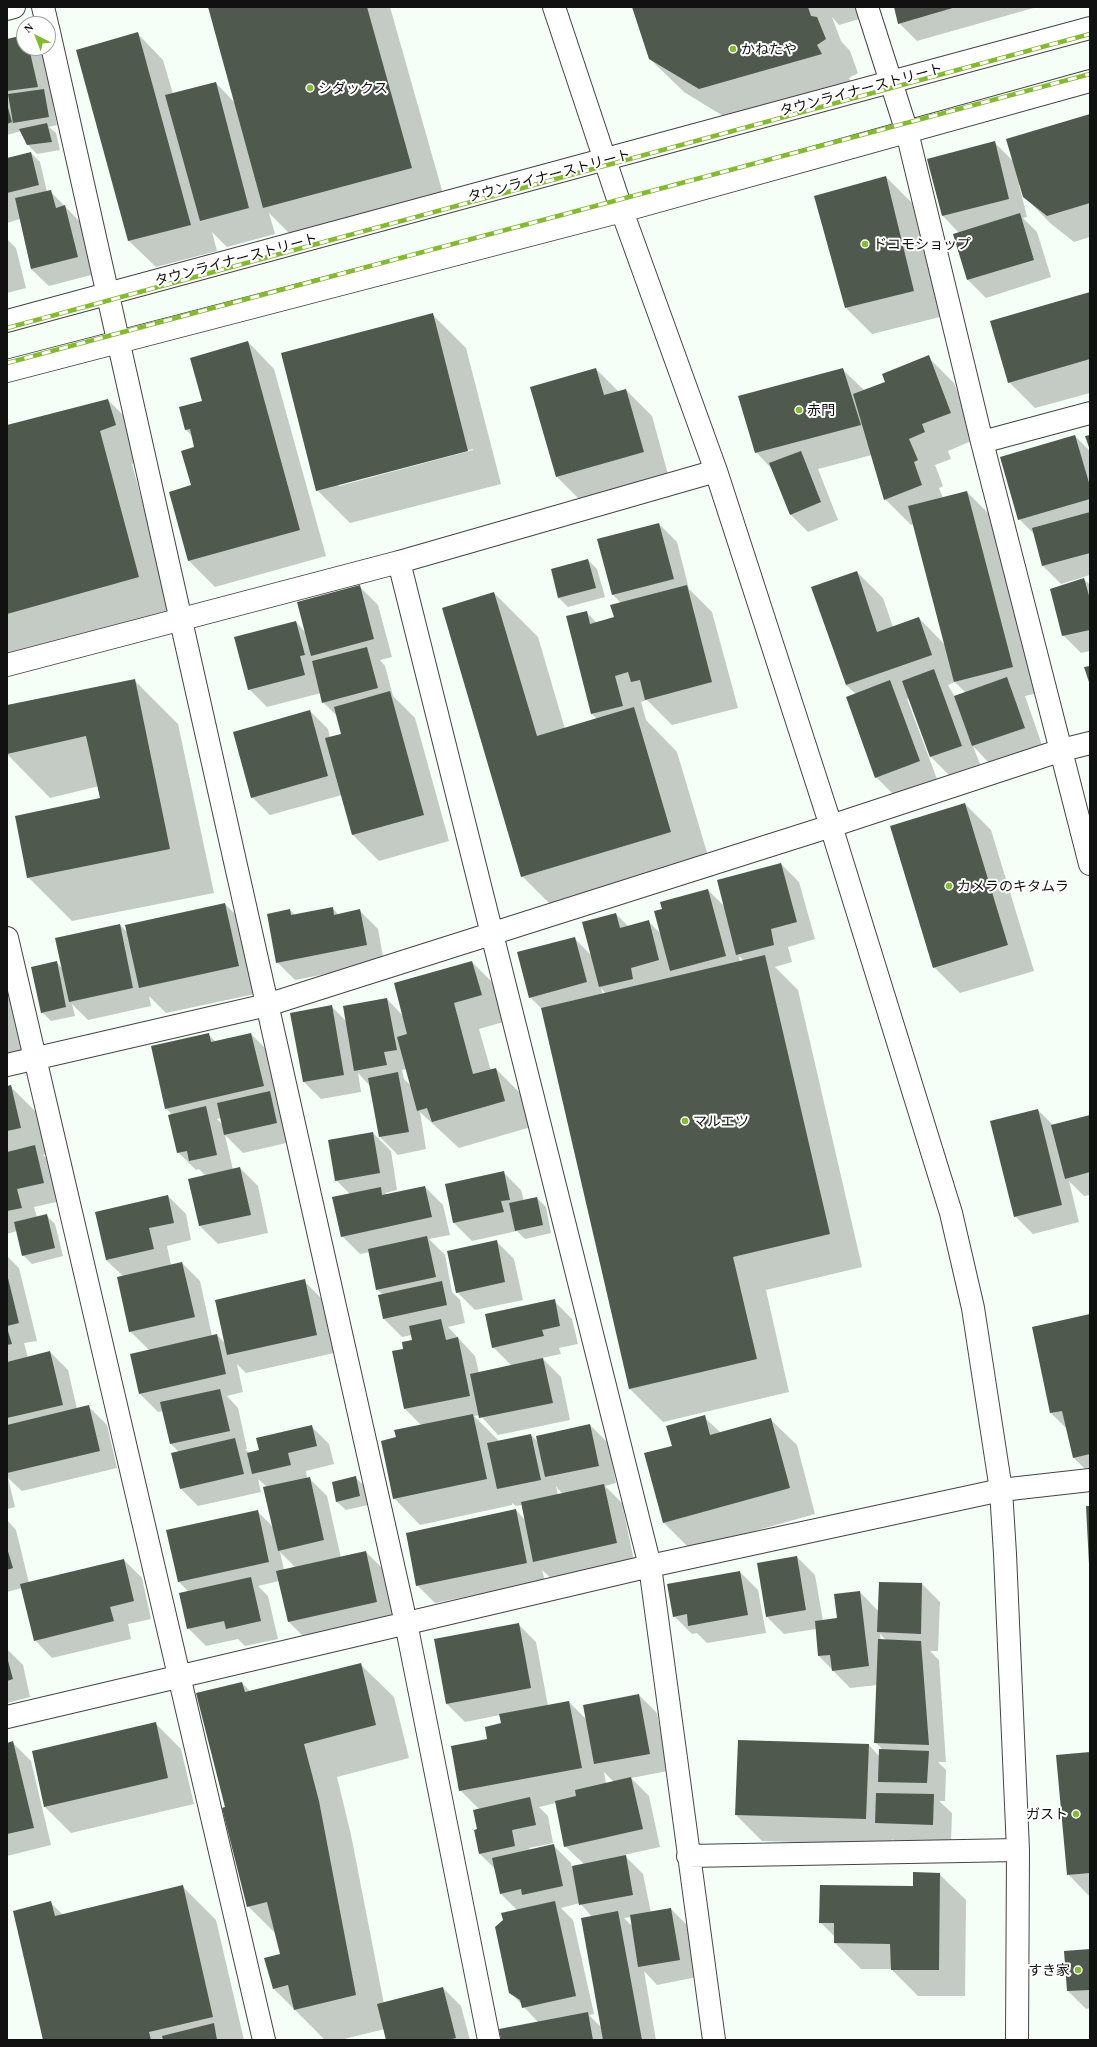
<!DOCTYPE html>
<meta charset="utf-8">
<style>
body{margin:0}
#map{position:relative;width:1097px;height:2047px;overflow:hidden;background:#f5fef7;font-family:Georgia,serif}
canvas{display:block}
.frame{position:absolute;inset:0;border:8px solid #111;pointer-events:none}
.north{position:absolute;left:16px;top:16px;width:40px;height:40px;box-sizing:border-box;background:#fff;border:1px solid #a0a0a0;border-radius:50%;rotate:318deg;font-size:11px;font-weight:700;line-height:16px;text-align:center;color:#111}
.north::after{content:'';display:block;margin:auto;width:14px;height:18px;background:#84ba30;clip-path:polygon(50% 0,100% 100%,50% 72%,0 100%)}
</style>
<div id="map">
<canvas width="1097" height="2047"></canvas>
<div class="frame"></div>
<div class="north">N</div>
</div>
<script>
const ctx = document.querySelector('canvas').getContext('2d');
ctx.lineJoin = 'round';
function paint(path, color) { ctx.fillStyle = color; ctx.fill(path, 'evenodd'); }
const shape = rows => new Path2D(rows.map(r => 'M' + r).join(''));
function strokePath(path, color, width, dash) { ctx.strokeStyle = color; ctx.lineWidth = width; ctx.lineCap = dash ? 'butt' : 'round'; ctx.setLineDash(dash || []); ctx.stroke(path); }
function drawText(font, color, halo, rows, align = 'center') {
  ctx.font = font + ' Georgia,"Noto Sans JP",serif'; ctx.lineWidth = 4; ctx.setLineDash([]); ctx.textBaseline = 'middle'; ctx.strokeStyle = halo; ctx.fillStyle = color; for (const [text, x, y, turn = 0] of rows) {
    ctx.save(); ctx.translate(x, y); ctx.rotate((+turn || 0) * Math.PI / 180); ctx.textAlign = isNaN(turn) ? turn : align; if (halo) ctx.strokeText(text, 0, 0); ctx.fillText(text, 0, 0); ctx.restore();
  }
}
paint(shape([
 [210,7,390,7,445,201,297,241,269,213,275,234,227,247,212,232,217,251,156,267,129,241,77,50,137,33,163,60,173,94,216,83,236,104],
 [633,7,855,7,859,19,839,25,832,17,841,41,850,51,858,73,849,78,855,87,733,122,684,92,650,59],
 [895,7,1037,7,917,41,899,23],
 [24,36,24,48,38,48,43,53,56,104,53,105,57,125,49,127,56,133,60,150,37,154,28,145,21,131,7,135,7,40],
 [1090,115,1090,237,1074,242,1050,223,1024,196,1020,184,1019,185,1027,217,1023,218,1037,232,1051,277,986,298,968,280,954,234,959,233,943,216,928,160,994,142,1014,162],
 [31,153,40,162,47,192,51,192,82,224,95,274,49,286,31,269,20,219,7,223,7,159],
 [886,177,912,203,940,317,872,334,846,308],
 [7,239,16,248,26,288,7,293],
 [1090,293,1090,393,1035,408,1009,382],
 [432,314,466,348,501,484,350,523,317,490],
 [473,449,473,450,339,486,339,484],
 [248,342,274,369,326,556,215,587,189,561,196,448,192,436,186,430,180,408,203,401],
 [928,357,954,383,976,439,948,451,951,459,935,465,943,486,939,488,943,498,967,492,993,518,1038,693,1025,696,1042,745,990,764,973,746,980,764,949,775,931,757,910,698,907,699,937,779,894,795,876,777,856,694,846,685,857,572,883,598,893,627,919,618,945,645,914,524,911,525,885,499,872,455,818,469,838,520,808,532,790,514,772,469,756,452,842,369,864,390,886,382],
 [955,682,966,693,955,697,948,685],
 [596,369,619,392,626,390,652,416,669,478,583,503,556,476],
 [108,400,141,433,148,458,132,464,171,610,7,657,7,426],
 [1075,436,1090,451,1090,575,1061,584,1043,566,1035,535,1019,519],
 [659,524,677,542,689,589,712,612,738,708,672,725,647,700,641,702,646,720,677,752,714,876,566,920,522,876,494,593,538,637,565,729,597,719,592,714,586,612,597,623,615,618,621,603,613,595],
 [588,560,597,569,605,597,568,607,559,598,552,569],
 [1084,579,1090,585,1090,651,1081,653,1063,635],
 [360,587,378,605,392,657,380,660,385,666,393,696,415,718,449,841,379,861,353,835,342,795,270,815,252,797,310,711,328,729,330,738,342,735,337,716,323,702,321,693,267,707,249,689,296,622,306,633],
 [134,680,178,724,214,893,72,921,28,877,102,799,99,786,50,798,7,754,7,706],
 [965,804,991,830,1034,971,960,993,934,967],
 [781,864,799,882,815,939,788,947,792,962,775,967,798,990,862,1267,766,1290,789,1392,663,1422,630,1389,542,1009,530,997,574,938,591,955,616,914,629,927,649,922,662,935,663,910,708,890,725,907],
 [739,956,744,961,740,962],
 [601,988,606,994,603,995],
 [225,904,251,930,264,992,166,1013,149,996,151,1006,88,1020,72,1004,75,1016,51,1021,42,1012,56,962,63,969,120,925,128,933],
 [332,908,339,915,360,911,378,929,384,963,295,980,277,962,290,910,295,915],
 [472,962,498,988,507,1021,479,1029,491,1071,496,1069,522,1095,531,1127,459,1148,420,1112,426,1149,398,1155,380,1137,370,1086,358,1073,361,1092,321,1099,303,1081,331,1006,347,1022,387,999,403,1016],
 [407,1069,412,1087,404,1079,402,1070],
 [7,980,34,1059,7,1066],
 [208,1034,216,1042,251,1034,269,1052,295,1141,243,1153,225,1135,233,1170,240,1168,258,1186,268,1233,218,1244,200,1226,190,1180,206,1176,199,1169,196,1170,178,1152,172,1115,166,1108],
 [221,1118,223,1125,217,1119],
 [10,1086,36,1112,46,1154,43,1155,53,1164,61,1201,34,1207,37,1217,46,1215,55,1224,63,1256,32,1264,23,1255,17,1231,7,1234,7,1087],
 [1038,1110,1053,1125,1090,1116,1090,1195,1084,1196,1069,1181,1079,1222,1033,1234,1015,1216],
 [373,1133,391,1151,397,1190,385,1193,388,1195,425,1187,443,1205,450,1235,429,1239,445,1255,452,1292,460,1300,465,1323,448,1327,475,1356,479,1373,512,1366,493,1347,554,1301,572,1319,578,1344,559,1348,561,1354,542,1358,561,1377,570,1420,498,1435,480,1415,474,1416,499,1441,531,1435,539,1443,590,1425,608,1443,616,1483,605,1486,622,1503,634,1561,552,1579,542,1570,545,1581,435,1603,417,1585,516,1510,525,1520,522,1505,516,1506,512,1503,512,1505,420,1525,394,1498,397,1438,422,1426,405,1409,393,1352,404,1350,413,1341,412,1335,402,1337,384,1319,379,1296,383,1295,377,1289,370,1252,360,1254,342,1236,350,1194,336,1180],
 [556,1486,559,1490,563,1494,558,1495],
 [503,1172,521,1190,524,1201,537,1198,546,1207,551,1233,525,1239,517,1231,472,1241,454,1223],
 [168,1196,186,1214,191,1240,167,1246,171,1265,182,1263,200,1281,212,1336,217,1335,226,1344,304,1281,322,1299,334,1353,246,1373,237,1364,243,1392,227,1396,238,1408,247,1449,245,1449,249,1453,261,1451,311,1426,329,1444,334,1464,306,1471,307,1478,309,1478,327,1496,341,1558,366,1552,384,1570,395,1620,307,1640,289,1622,279,1581,258,1586,268,1596,278,1639,245,1646,238,1639,206,1646,188,1628,189,1592,179,1582,257,1511,273,1527,267,1487,258,1479,261,1492,198,1506,180,1488,179,1452,171,1444,163,1411,158,1412,140,1394,132,1355,150,1351,130,1331,123,1276,106,1260],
 [280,1552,296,1568,284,1570],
 [496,1241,514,1259,523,1300,475,1310,457,1292],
 [7,1256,19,1268,37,1341,24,1343,28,1358,50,1352,68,1370,77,1409,89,1407,107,1425,117,1468,22,1491,8,1478,15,1507,7,1509],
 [1090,1315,1090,1474,1074,1458,1067,1429,1051,1413],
 [704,1417,721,1433,770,1419,797,1445,815,1514,690,1549,664,1523,645,1454,673,1446],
 [355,1477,364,1486,368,1505,346,1510,337,1502],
 [7,1520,16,1530,29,1583,124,1560,142,1578,151,1619,128,1624,131,1639,52,1658,35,1640,22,1588,7,1592],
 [797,1557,815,1575,823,1621,838,1619,860,1592,879,1612,922,1584,940,1602,938,1651,930,1651,939,1660,946,1762,938,1762,946,1770,945,1801,939,1801,952,1813,951,1843,894,1841,892,1839,892,1845,762,1841,736,1815,869,1745,879,1756,883,1750,875,1742,877,1685,850,1688,819,1656,816,1629,784,1634,766,1616],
 [880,1634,887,1641,881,1640],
 [740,1572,758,1590,766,1633,707,1643,697,1633,692,1634,674,1616],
 [518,1624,536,1642,548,1706,569,1702,587,1720,639,1695,657,1713,668,1771,631,1778,649,1796,660,1847,624,1855,643,1874,651,1913,671,1909,689,1927,697,1977,657,1985,644,1971,656,2040,502,2040,538,2022,510,1992,517,1910,501,1894,496,1870,480,1854,479,1809,460,1790,488,1740,502,1724,500,1715,465,1722,447,1704],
 [604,1772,614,1782,606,1784],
 [556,1803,565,1846,584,1864,572,1867,571,1863,553,1845,529,1850,529,1848,553,1843,548,1816,539,1807],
 [580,1903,592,1917,602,2028,589,2015,594,2014,573,1920,561,1908],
 [631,1917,633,1927,624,1918],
 [7,1649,23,1665,30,1697,7,1703],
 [360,1664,394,1697,409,1758,337,1777,351,1835,384,2004,443,1988,461,2006,470,2040,388,2040,385,2029,340,2040,325,2040,273,1988,281,1955,276,1934,248,1906,226,1808,242,1683,251,1692],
 [155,1723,181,1749,194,1804,71,1833,45,1807],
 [13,1743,31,1761,51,1845,7,1856,7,1744],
 [1090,1753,1090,1897,1068,1874],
 [939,1874,966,1900,965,1996,918,1996,891,1969,861,1969,835,1943,835,1937,820,1922,914,1887],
 [182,1886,216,1920,244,2040,44,2040,51,1903,63,1915],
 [1090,1950,1090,2008,1086,2009,1068,1991]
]), '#0003');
paint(shape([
 [208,7,367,7,412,168,263,208],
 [632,7,808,7,811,16,817,17,826,39,817,45,822,54,699,89,649,59],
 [894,7,956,7,898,24],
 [138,32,191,225,128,241,76,50],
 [24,35,24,48,29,48,38,87,7,91,7,39],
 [216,82,249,208,200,221,165,95],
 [44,89,49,117,13,123,8,94],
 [7,104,12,122,7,124],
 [1090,114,1090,203,1047,216,1023,197,1006,139],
 [47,123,52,142,27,145,19,129],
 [995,141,1009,199,942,216,927,159],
 [31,152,39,185,7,193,7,158],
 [886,176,914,291,845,308,814,196],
 [51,190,56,208,65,205,78,257,31,269,15,198],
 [1020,213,1034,260,967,280,953,234],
 [1090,292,1090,359,1008,383,990,321],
 [433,313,468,451,316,491,281,353],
 [248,341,300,530,188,561,169,492,191,485,181,451,194,447,190,429,185,430,179,407,202,401,190,358],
 [929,355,951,413,922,424,925,432,909,439,918,460,914,462,922,485,884,500,853,394,885,382,882,374],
 [596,368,604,395,626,389,644,452,556,477,530,387],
 [843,368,861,425,755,453,738,396],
 [108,399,116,425,100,431,139,577,7,614,7,425],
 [1075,435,1090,486,1090,499,1018,520,1000,457],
 [1090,435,1090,450,1085,436],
 [801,451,821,502,790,515,769,463],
 [967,491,1013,667,954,682,908,506],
 [1090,512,1090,553,1042,566,1032,528],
 [659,523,674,579,612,595,597,539],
 [588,559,596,588,558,598,551,569],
 [857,571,877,632,919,617,932,655,846,685,811,587],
 [1084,578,1090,599,1090,630,1062,636,1050,589],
 [360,585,374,639,311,656,297,602],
 [687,585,712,682,645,700,640,680,631,682,628,672,615,676,623,706,591,714,566,616,587,611,590,624,614,617,610,605],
 [494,592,537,736,634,707,671,832,521,877,442,608],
 [296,621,305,655,300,656,305,675,248,690,234,637],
 [367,647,378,688,322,703,312,661],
 [1090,666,1090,685,1084,667],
 [934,669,962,746,930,757,902,681],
 [1007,677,1025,728,972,746,954,696],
 [135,679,170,849,27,878,15,816,100,798,86,736,7,754,7,705],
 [890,680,920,761,875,778,846,697],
 [390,691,424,815,352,835,325,738,341,734,334,707],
 [310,710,328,776,251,798,233,732],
 [965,803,1008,945,933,968,890,826],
 [781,863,797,922,771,929,774,945,736,955,717,880],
 [708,889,726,956,670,971,654,911,662,909,660,902],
 [225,903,239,966,139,988,125,925],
 [333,907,334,915,360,909,367,945,276,963,267,914,290,909,291,915],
 [616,913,620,928,649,920,659,960,631,968,633,979,599,987,582,922],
 [120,924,133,988,69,1002,55,938],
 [575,937,587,982,529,998,517,952],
 [765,955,830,1234,733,1257,757,1359,629,1389,541,1008],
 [57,961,66,1007,41,1013,31,967],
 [472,961,482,995,454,1003,473,1074,496,1068,505,1101,432,1122,427,1108,417,1111,397,1037,407,1034,394,983],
 [387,998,397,1050,384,1052,387,1065,354,1071,343,1006],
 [332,1005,344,1075,303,1082,290,1013],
 [209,1033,211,1042,251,1033,264,1086,165,1109,151,1046],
 [398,1072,409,1132,379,1137,368,1078],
 [11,1085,21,1128,7,1131,7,1086],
 [270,1091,277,1123,224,1135,217,1103],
 [206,1106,217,1155,189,1161,187,1151,177,1153,168,1115],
 [1038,1109,1062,1205,1014,1217,990,1121],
 [1090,1115,1090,1172,1065,1179,1051,1125],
 [373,1132,380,1173,335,1181,328,1140],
 [35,1145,44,1183,17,1189,22,1208,7,1211,7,1152],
 [240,1167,251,1215,199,1226,188,1179],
 [504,1171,510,1200,501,1201,504,1212,453,1223,445,1184],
 [425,1186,432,1217,341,1237,332,1197,381,1187,382,1195],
 [168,1195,174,1223,149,1228,154,1249,106,1260,95,1212],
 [537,1197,543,1225,515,1231,509,1203],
 [47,1214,55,1248,22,1256,14,1222],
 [427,1236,436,1277,376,1290,368,1249],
 [497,1240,505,1282,456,1293,447,1251],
 [182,1262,195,1317,129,1332,117,1277],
 [7,1274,19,1323,7,1326],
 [305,1279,317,1335,227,1355,215,1300],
 [442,1281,447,1305,383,1319,378,1295],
 [555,1299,560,1326,542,1330,544,1336,492,1348,485,1314],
 [1090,1314,1090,1454,1073,1458,1062,1411,1050,1413,1032,1327],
 [441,1319,446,1340,458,1337,470,1396,404,1409,392,1351,403,1349,402,1342,412,1340,409,1326],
 [7,1328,12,1344,7,1345],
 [217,1334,226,1374,139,1394,130,1354],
 [50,1351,63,1405,7,1418,7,1362],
 [543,1358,553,1403,479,1418,470,1374],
 [220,1389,230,1431,170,1444,160,1402],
 [89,1405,100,1451,7,1473,7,1425],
 [473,1414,487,1479,393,1499,381,1441,396,1437,394,1430],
 [705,1415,710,1435,771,1418,790,1488,663,1523,644,1453,672,1446,666,1426],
 [590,1424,599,1466,545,1477,536,1436],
 [312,1425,317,1446,288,1453,291,1465,252,1474,247,1453,259,1450,256,1438],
 [531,1434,541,1480,497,1489,487,1443],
 [235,1438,244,1474,180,1489,171,1453],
 [356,1476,360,1496,336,1502,332,1482],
 [310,1477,324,1540,278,1551,263,1487],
 [604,1484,617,1543,533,1562,521,1502],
 [1086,1506,1090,1506,1090,1564,1089,1564],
 [516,1509,527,1563,416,1586,406,1533],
 [258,1510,269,1562,178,1582,166,1530],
 [7,1548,13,1568,7,1570],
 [366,1551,377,1602,288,1622,276,1571],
 [797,1556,806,1610,766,1617,757,1563],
 [124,1559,134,1601,110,1607,114,1621,34,1641,20,1584],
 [740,1571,748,1615,688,1626,687,1614,673,1617,667,1584],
 [251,1577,261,1621,226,1629,224,1621,187,1629,179,1593],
 [879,1582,922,1583,921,1634,877,1632],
 [860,1591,869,1666,832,1671,830,1655,818,1656,815,1621,837,1618,834,1594],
 [519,1623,531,1688,446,1704,434,1639],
 [878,1639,921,1641,929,1745,874,1743],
 [7,1657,13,1679,7,1681],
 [361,1663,376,1725,304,1744,319,1801,356,1995,294,2010,288,1985,273,1989,264,1958,280,1954,267,1902,247,1907,222,1808,225,1807,196,1693,242,1682,245,1692],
 [639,1694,650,1754,594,1764,583,1705],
 [569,1701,582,1768,459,1791,451,1746,487,1739,485,1727,501,1723,499,1714],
 [156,1722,168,1778,44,1807,32,1751],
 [738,1740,869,1744,866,1819,735,1815],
 [13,1741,34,1828,7,1834,7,1743],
 [879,1749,929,1751,927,1783,878,1782],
 [1090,1752,1090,1873,1067,1875,1056,1755],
 [631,1777,643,1829,564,1847,555,1801,576,1796,575,1790],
 [876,1793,934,1794,933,1825,875,1823],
 [530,1797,536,1825,512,1830,515,1846,479,1854,474,1830,477,1829,473,1810],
 [554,1844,563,1886,522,1895,521,1889,500,1894,492,1858],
 [626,1855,633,1895,579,1905,572,1866],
 [913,1872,940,1873,939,1970,891,1970,890,1944,834,1943,834,1923,819,1923,820,1885,913,1886],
 [183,1885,213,2017,149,2032,151,2040,43,2040,13,1911,51,1901,55,1916],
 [555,1901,576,1996,522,2008,520,2000,509,1993,495,1927,503,1920,501,1913],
 [671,1908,680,1960,638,1967,630,1915],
 [618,1911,642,2040,603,2040,581,1918],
 [1090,1949,1090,1990,1067,1991,1064,1951],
 [443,1987,456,2038,448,2040,386,2040,377,2004],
 [588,2012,593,2040,501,2040,499,2029],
 [214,2023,217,2040,163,2040,162,2036]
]), '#50594e');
const minor = shape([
 [43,7,47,24],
 [554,7,622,211,716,471,831,826,951,1213,973,1308,1001,1490,1005,1554,1018,1850,1017,2040],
 [867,7,907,132,982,442,1090,864],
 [7,9,14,7],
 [48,28,406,1623,489,2040],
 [7,321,1090,28],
 [7,371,622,211,1090,81],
 [982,442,1090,413],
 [399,562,650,1566,714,2040],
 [7,665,399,562,716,471],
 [7,938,264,2040],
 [7,1065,267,1005,831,826,1062,750,1090,743],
 [7,1717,650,1566,1001,1490,1090,1480],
 [688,1856,1018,1850]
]);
strokePath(minor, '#444', 24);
strokePath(minor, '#fff', 22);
const rail = shape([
 [7,328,1090,34],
 [7,363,1090,74]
]);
strokePath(rail, '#84ba30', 4.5);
strokePath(rail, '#fff', 3, [9]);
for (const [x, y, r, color] of [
 [733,49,4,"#84ba30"],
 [310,88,4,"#84ba30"],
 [865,244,4,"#84ba30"],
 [799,410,4,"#84ba30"],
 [949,886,4,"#84ba30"],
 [685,1121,4,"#84ba30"],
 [1076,1814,4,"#84ba30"],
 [1078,1970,4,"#84ba30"]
]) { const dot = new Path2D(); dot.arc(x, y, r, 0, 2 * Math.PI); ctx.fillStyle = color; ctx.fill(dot); strokePath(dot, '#fff', 1.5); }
drawText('14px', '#111', '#fff', [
 ["かねたや",741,49],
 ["シダックス",318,88],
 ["ドコモショップ",873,244],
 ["赤門",807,410],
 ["カメラのキタムラ",957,886],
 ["マルエツ",693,1121],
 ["ガスト",1068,1814,"right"],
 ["すき家",1070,1970,"right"]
], 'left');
drawText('14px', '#111', '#fff', [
 ["タウンライナーストリート",861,89,-15],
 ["タウンライナーストリート",549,175,-15],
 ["タウンライナーストリート",236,259,-15]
]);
</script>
